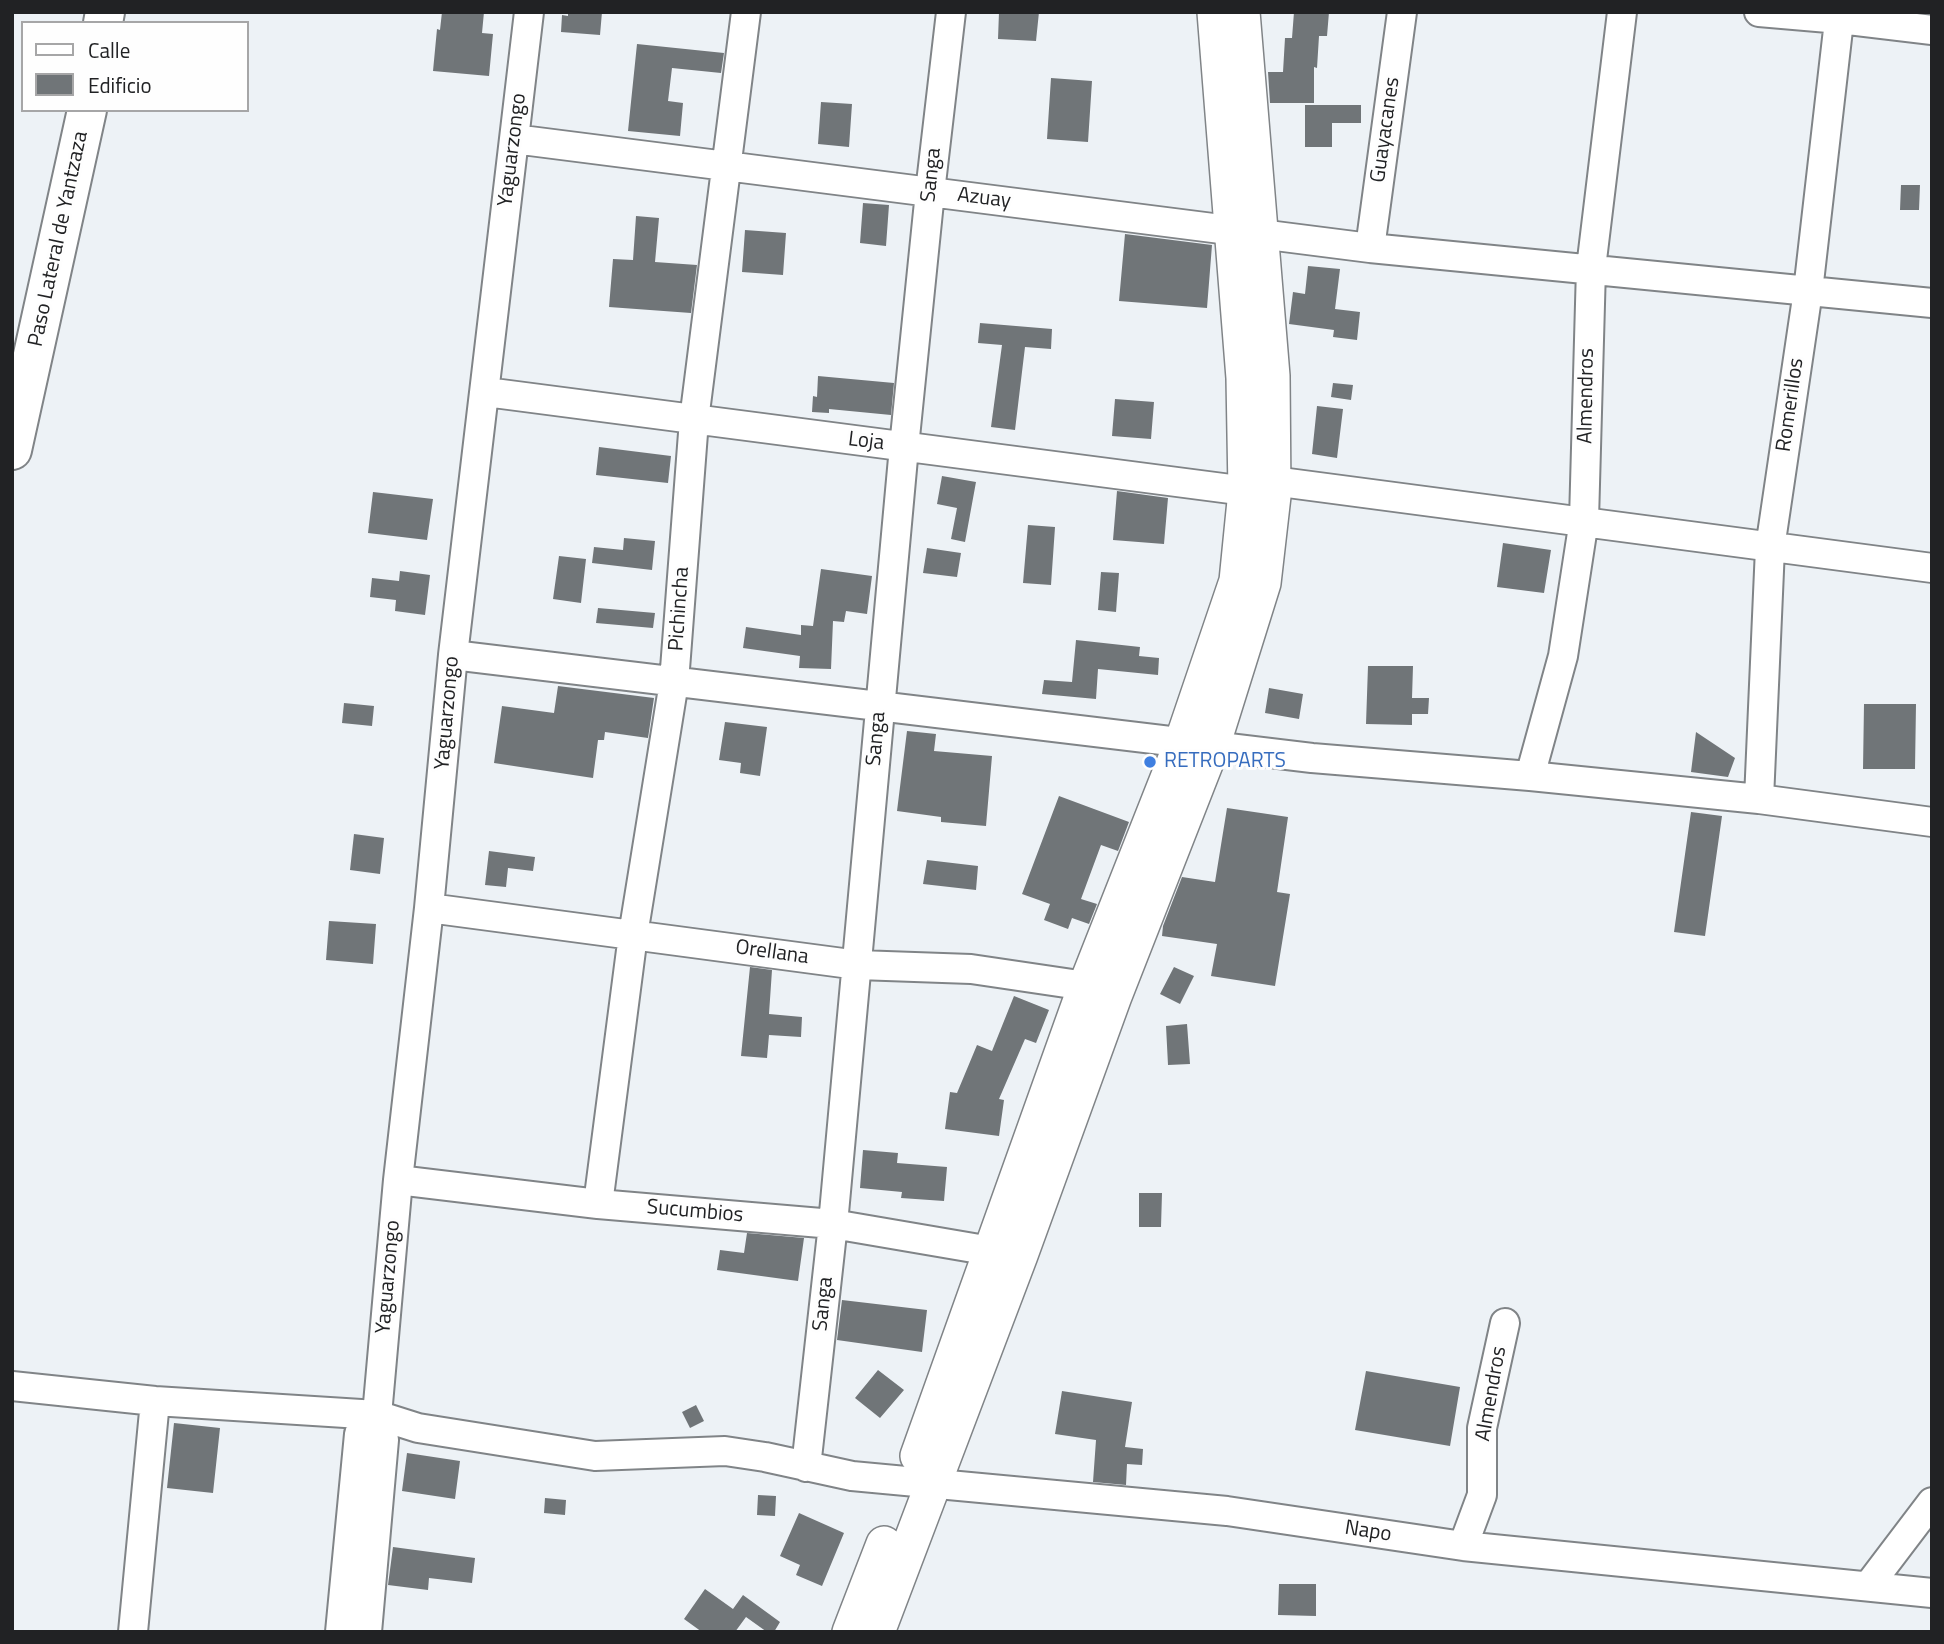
<!DOCTYPE html>
<style>
body{margin:0}
#map{position:relative;width:1944px;height:1644px;overflow:hidden;background:#edf2f6;font-family:"Titillium Web",sans-serif}
canvas{display:block}
.frame{position:absolute;inset:0;border:14px solid #212224;pointer-events:none}
.legend{position:absolute;left:21px;top:21px;width:228px;height:91px;box-sizing:border-box;background:#fefefe;border:2px solid #a6a6a7;margin:0;padding:9px 12px;list-style:none;font-size:21px;color:#212224}
.legend li{display:flex;align-items:center;gap:14px;height:35px}
.legend b{width:35px;border:2px solid #a6a6a7}
</style>
<div id="map">
<canvas width="1944" height="1644"></canvas>
<div class="frame"></div>
<ul class="legend">
<li><b style="height:9px;background:#fff"></b>Calle</li>
<li><b style="height:19px;background:#707578"></b>Edificio</li>
</ul>
</div>
<script>
const ctx = document.querySelector('canvas').getContext('2d');
ctx.lineJoin = 'round';
function paint(path, color) { ctx.fillStyle = color; ctx.fill(path, 'evenodd'); }
const shape = rows => new Path2D(rows.map(r => 'M' + r).join(''));
function strokePath(path, color, width, dash) { ctx.strokeStyle = color; ctx.lineWidth = width; ctx.lineCap = dash ? 'butt' : 'round'; ctx.setLineDash(dash || []); ctx.stroke(path); }
function drawText(font, color, halo, rows, align = 'center') {
  ctx.font = font + ' "Titillium Web",sans-serif'; ctx.lineWidth = 6; ctx.setLineDash([]); ctx.textBaseline = 'middle'; ctx.strokeStyle = halo; ctx.fillStyle = color; for (const [text, x, y, turn = 0] of rows) {
    ctx.save(); ctx.translate(x, y); ctx.rotate((+turn || 0) * Math.PI / 180); ctx.textAlign = isNaN(turn) ? turn : align; if (halo) ctx.strokeText(text, 0, 0); ctx.fillText(text, 0, 0); ctx.restore();
  }
}
paint(shape([
 [442,12,484,12,482,33,493,34,489,76,433,71,437,29,440,30],
 [568,12,602,12,600,35,561,32,562,15,568,16],
 [999,12,1039,12,1036,41,998,39],
 [1294,12,1329,12,1327,36,1319,36,1317,68,1314,67,1314,103,1270,103,1268,72,1283,72,1285,38,1292,38],
 [637,44,724,53,721,73,672,68,668,101,683,103,680,136,628,131],
 [1051,78,1092,81,1088,142,1047,139],
 [821,102,852,104,849,147,818,144],
 [1305,105,1361,105,1361,123,1332,123,1332,147,1305,147],
 [1901,185,1920,185,1919,210,1900,210],
 [863,203,889,205,886,246,860,243],
 [636,216,659,218,655,262,697,265,691,313,609,307,613,259,633,260],
 [745,230,786,233,783,275,742,272],
 [1125,234,1212,245,1207,308,1119,301],
 [1308,266,1340,269,1335,309,1360,312,1357,340,1333,337,1334,330,1289,324,1293,292,1305,294],
 [980,323,1052,329,1051,349,1025,347,1015,430,991,427,1002,345,978,343],
 [818,376,894,383,891,415,829,409,829,413,812,412,813,396,817,397],
 [1333,383,1353,385,1351,400,1331,397],
 [1115,399,1154,402,1151,439,1112,436],
 [1317,406,1343,409,1337,458,1312,454],
 [599,447,671,456,668,483,596,475],
 [942,476,976,482,965,542,951,539,957,508,937,504],
 [1117,491,1168,498,1164,544,1113,540],
 [373,492,433,499,427,540,368,533],
 [1028,525,1055,527,1051,585,1023,583],
 [624,538,655,541,652,570,592,563,594,547,623,550],
 [1503,543,1551,550,1544,593,1497,587],
 [927,548,961,553,957,577,923,573],
 [559,556,586,559,581,603,553,599],
 [821,569,872,576,867,614,846,611,844,622,833,621,831,669,799,668,800,656,743,648,746,627,801,635,801,625,813,626],
 [400,571,430,575,425,615,395,611,396,600,370,597,372,578,399,581],
 [1101,572,1119,573,1116,612,1098,610],
 [598,608,655,613,653,628,596,623],
 [1076,640,1140,647,1139,656,1159,658,1158,675,1098,669,1096,699,1042,694,1044,680,1072,682],
 [1368,666,1413,666,1412,698,1429,698,1428,714,1412,714,1412,725,1366,724],
 [558,686,654,698,648,738,605,732,604,740,598,740,593,778,494,763,502,706,554,713],
 [1269,688,1303,694,1299,719,1265,713],
 [344,703,374,706,372,726,342,723],
 [1864,704,1916,704,1915,769,1863,769],
 [725,722,767,727,760,776,740,773,741,763,719,760],
 [907,731,936,734,934,751,992,756,986,826,941,822,941,817,897,811],
 [1696,732,1735,758,1728,777,1691,772],
 [1059,796,1129,822,1118,851,1101,845,1081,899,1097,904,1089,924,1072,918,1068,929,1044,920,1050,904,1022,894],
 [1227,808,1288,817,1277,892,1290,894,1275,986,1211,976,1217,944,1162,936,1163,926,1182,877,1215,882],
 [1691,812,1722,816,1705,936,1674,932],
 [354,834,384,838,380,874,350,870],
 [489,851,535,857,533,871,508,868,506,887,485,885],
 [927,860,978,866,976,890,923,884],
 [329,921,376,924,373,964,326,960],
 [750,967,772,970,769,1014,802,1017,801,1037,769,1035,767,1058,741,1056],
 [1174,967,1194,976,1180,1004,1160,994],
 [1014,996,1049,1010,1036,1043,1025,1039,999,1099,1004,1100,999,1136,945,1129,950,1092,957,1093,977,1045,992,1051],
 [1187,1024,1190,1064,1168,1065,1166,1026],
 [863,1150,898,1153,897,1163,947,1167,944,1201,901,1198,902,1192,860,1188],
 [1139,1193,1162,1193,1161,1227,1139,1227],
 [747,1233,804,1238,798,1281,717,1270,720,1250,744,1253],
 [842,1300,927,1310,922,1352,837,1340],
 [878,1370,904,1390,880,1418,855,1398],
 [1366,1371,1460,1387,1450,1446,1355,1430],
 [1062,1391,1132,1402,1125,1447,1143,1449,1142,1465,1127,1464,1126,1485,1093,1482,1096,1440,1055,1434],
 [696,1405,704,1421,690,1428,682,1412],
 [174,1423,220,1428,213,1493,167,1488],
 [407,1453,460,1461,455,1499,402,1491],
 [758,1495,776,1496,775,1516,757,1515],
 [545,1498,566,1500,565,1515,544,1513],
 [799,1513,844,1533,822,1586,796,1575,800,1565,780,1556],
 [393,1547,475,1558,472,1583,429,1578,428,1590,388,1585],
 [1279,1584,1316,1584,1316,1616,1278,1615],
 [705,1589,733,1609,743,1595,780,1622,774,1632,767,1632,746,1617,735,1632,702,1632,684,1619]
]), '#707578');
const minor = shape([
 [1759,12,1840,19,1932,30],
 [514,139,1370,248,1932,303],
 [1370,248,1402,12],
 [486,392,1246,491],
 [1273,481,1932,568],
 [453,655,1312,758,1530,776,1759,799,1932,822],
 [1530,776,1563,656,1584,520,1591,268,1622,12],
 [1759,799,1770,548,1808,291,1840,12],
 [429,908,858,965,971,969,1086,986,1104,993],
 [398,1180,598,1204,833,1224,991,1251],
 [598,1204,633,935,674,682,694,420,746,12],
 [12,1386,155,1401,377,1415,418,1428,595,1456,725,1451,765,1457,852,1476,1227,1511,1463,1546,1932,1593],
 [806,1467,833,1224,904,447,930,192,951,12],
 [1463,1546,1482,1495,1482,1428,1505,1323],
 [1869,1585,1932,1502],
 [133,1632,155,1401],
 [340,1632,359,1434,377,1415],
 [367,1632,384,1440,377,1415,398,1180,429,908,453,655,529,12]
]);
const major = shape([
 [918,1456,1086,986,1182,743,1237,581,1246,491,1244,378,1215,12],
 [850,1632,884,1544],
 [877,1632,1020,1255,1114,996,1212,746,1263,583,1273,496,1272,376,1242,12]
]);
const highway = shape([
 [103,23,105,12],
 [12,450,87,110]
]);
strokePath(minor, '#808487', 32);
strokePath(major, '#808487', 38);
strokePath(highway, '#808487', 42);
strokePath(minor, '#fff', 28);
strokePath(major, '#fff', 35);
strokePath(highway, '#fff', 38);
for (const [x, y, r, color] of [
 [1150,762,7,"#3f7fe0"]
]) { const dot = new Path2D(); dot.arc(x, y, r, 0, 2 * Math.PI); ctx.fillStyle = color; ctx.fill(dot); strokePath(dot, '#fefefe', 2.5); }
drawText('21px', '#212224', '#fefefe', [
 ["Guayacanes",1386,130,-82],
 ["Yaguarzongo",513,150,-83],
 ["Sanga",932,175,-84],
 ["Azuay",984,199,7],
 ["Paso Lateral de Yantzaza",59,239,-78],
 ["Almendros",1587,396,-89],
 ["Romerillos",1791,405,-82],
 ["Loja",866,442,7],
 ["Pichincha",680,609,-86],
 ["Yaguarzongo",448,713,-85],
 ["Sanga",877,739,-85],
 ["Orellana",772,953,8],
 ["Sucumbios",695,1212,5],
 ["Yaguarzongo",389,1277,-85],
 ["Sanga",824,1304,-84],
 ["Almendros",1492,1394,-80],
 ["Napo",1368,1532,9]
]);
drawText('21px', '#366cbe', '#fefefe', [
 ["RETROPARTS",1164,762]
], 'left');
</script>
